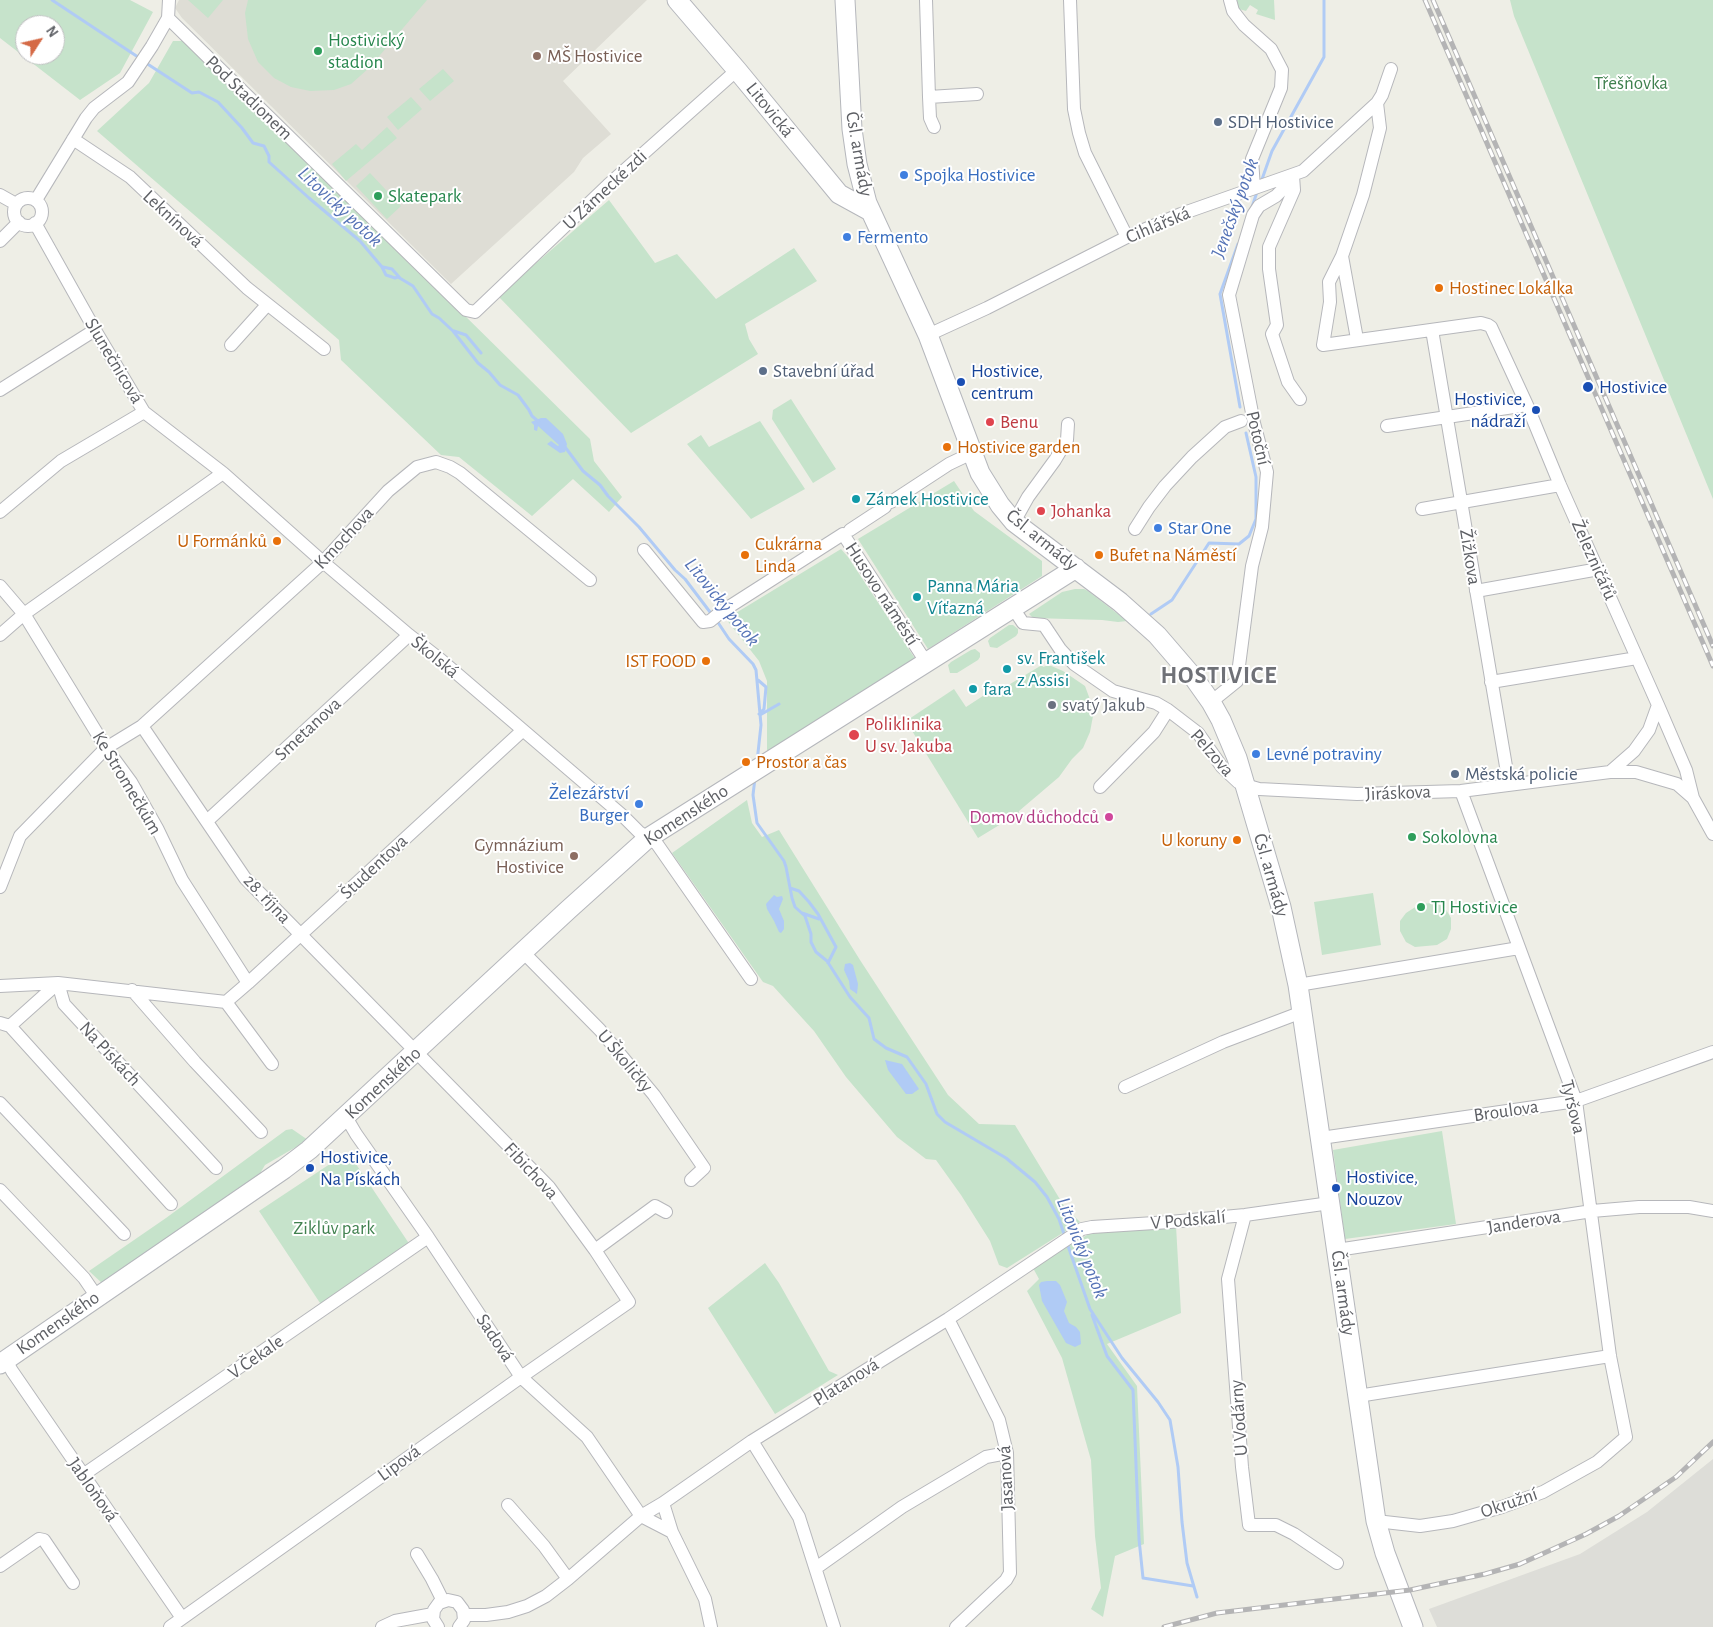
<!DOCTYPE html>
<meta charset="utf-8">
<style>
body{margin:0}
#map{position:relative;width:1713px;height:1627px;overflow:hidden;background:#eeeee6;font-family:"Alegreya Sans",sans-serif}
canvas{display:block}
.north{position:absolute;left:15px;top:15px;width:50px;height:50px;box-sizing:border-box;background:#fff;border:1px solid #bfbfc1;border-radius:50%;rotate:55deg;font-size:14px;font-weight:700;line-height:20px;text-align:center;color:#5e6065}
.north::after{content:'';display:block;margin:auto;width:18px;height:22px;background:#d56a46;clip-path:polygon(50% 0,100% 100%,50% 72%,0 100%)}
</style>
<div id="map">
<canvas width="1713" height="1627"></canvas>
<div class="north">N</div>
</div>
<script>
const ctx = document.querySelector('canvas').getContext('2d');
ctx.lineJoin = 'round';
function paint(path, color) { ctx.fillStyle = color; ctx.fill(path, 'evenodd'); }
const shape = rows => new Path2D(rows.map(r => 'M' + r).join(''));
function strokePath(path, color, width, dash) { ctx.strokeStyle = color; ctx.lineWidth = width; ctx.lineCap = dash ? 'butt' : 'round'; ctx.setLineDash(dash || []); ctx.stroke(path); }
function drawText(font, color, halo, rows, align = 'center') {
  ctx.font = font + ' "Alegreya Sans",sans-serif'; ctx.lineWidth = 4; ctx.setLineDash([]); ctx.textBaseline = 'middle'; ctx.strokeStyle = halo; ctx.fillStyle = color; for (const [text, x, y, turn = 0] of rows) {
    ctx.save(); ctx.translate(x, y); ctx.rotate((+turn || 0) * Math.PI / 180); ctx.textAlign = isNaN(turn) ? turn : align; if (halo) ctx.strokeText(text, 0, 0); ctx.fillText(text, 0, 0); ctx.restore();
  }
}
paint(shape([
 [1713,1459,1713,1627,1437,1627,1429,1609,1580,1554,1647,1512]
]), '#ddddd8');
paint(shape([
 [179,0,647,0,563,81,611,134,583,158,574,172,451,284,182,18,175,8]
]), '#deddd5');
paint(shape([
 [0,0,130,0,153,12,120,73,80,100,0,38],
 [25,25,55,25,55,55,25,55],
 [188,0,223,0,208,18],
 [248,0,427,0,369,68,351,84,334,90,310,91,291,87,274,78,258,62,248,39,245,13],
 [1236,0,1274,0,1275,20,1256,14,1258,10,1250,5,1246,11,1239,9],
 [1510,0,1713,0,1713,499,1514,16],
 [173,41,186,41,590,439,594,461,622,497,609,512,573,479,532,516,459,457,441,455,341,360,339,340,97,131,149,83],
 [443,69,454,81,430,101,419,89],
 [411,97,422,109,398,130,387,117],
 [387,127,397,138,346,181,332,164,356,144,362,150],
 [370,173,401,206,387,219,356,186],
 [609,200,655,263,677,254,716,299,794,248,817,281,745,324,749,339,758,354,631,433,498,296],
 [791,399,836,469,813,483,772,419,773,410],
 [760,421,805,489,751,519,687,444,701,435,709,447],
 [954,481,974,511,1042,561,1042,576,928,649,858,539],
 [841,549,848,557,916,660,767,753,767,681,759,661,726,619],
 [1075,589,1084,589,1088,591,1127,621,1118,622,1102,620,1033,618,1029,614,1062,592],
 [1009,625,1013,625,1018,629,1018,633,1016,636,997,648,990,647,988,641,990,638],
 [975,649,980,653,980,657,978,660,957,673,950,673,948,665,951,662,971,650],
 [1042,665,1043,667,1049,665,1063,671,1085,686,1092,705,1093,716,1090,732,1083,748,1072,759,1059,777,1019,811,1019,813,978,838,906,721,954,689,966,707,992,690,992,689,1000,690],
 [747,800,752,823,762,837,779,830,860,960,948,1095,979,1124,1015,1125,1064,1206,1080,1222,1007,1268,999,1265,990,1241,961,1195,936,1160,926,1159,897,1137,846,1077,814,1031,773,986,763,982,672,853],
 [1373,893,1381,945,1322,955,1314,902],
 [1432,903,1444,906,1451,918,1451,929,1447,939,1437,945,1415,947,1406,942,1400,931,1400,921,1406,913,1420,904],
 [292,1129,308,1140,265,1165,255,1182,104,1285,89,1271,166,1218,286,1130],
 [1442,1131,1456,1224,1345,1239,1333,1150],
 [348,1152,410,1245,322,1306,259,1211],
 [1176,1226,1181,1313,1107,1344,1137,1386,1144,1544,1115,1556,1103,1617,1091,1609,1101,1588,1095,1536,1091,1460,1062,1358,1027,1291,1039,1279,1033,1268,1061,1249,1089,1234],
 [765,1263,779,1283,829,1371,838,1375,775,1414,708,1308]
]), '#c6e3cb');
paint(shape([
 [541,418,546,418,563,434,567,444,565,452,560,453,547,444,551,441,558,446,559,445,538,426,537,431,534,430,534,425,531,422],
 [774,895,777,897,782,896,783,899,779,909,784,921,784,929,781,933,779,932,774,921,767,909,766,904],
 [850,963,853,965,858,984,857,994,850,989,849,981,844,970,845,964],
 [885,1060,902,1064,919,1089,912,1094,906,1094,888,1070],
 [1047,1281,1056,1281,1060,1285,1067,1302,1064,1311,1069,1323,1076,1327,1080,1332,1081,1344,1075,1347,1066,1343,1042,1301,1039,1285,1041,1282]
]), '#b0cbf5');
strokePath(shape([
 [52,0,141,59],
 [146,63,192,93,199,92,218,102,242,128,253,143,264,146,269,156,269,162,309,198,360,241,382,267,386,275,395,278,398,277,413,286,432,314,439,318,453,331,478,363,489,372,500,385,518,395,529,410,532,416,539,422],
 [1261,182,1272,151,1324,57,1324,0],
 [1252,207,1257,192],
 [1238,244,1220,294,1240,407],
 [383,267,392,269,400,278],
 [454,331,466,335,481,353],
 [565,447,583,471,600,485,608,496,639,527,675,570,685,579,713,616],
 [1151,614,1172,600,1209,543,1239,544,1249,536,1256,519,1256,477,1246,433],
 [717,621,729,639,753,664,756,670,761,725,757,762],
 [758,680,766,687,764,709,759,714],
 [760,715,779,704],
 [755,778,753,795,757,823,784,861,786,867,792,898,795,907,805,916,811,934,811,942,816,952,827,961,850,997,869,1018,874,1039,886,1048,907,1057,926,1084,937,1114,945,1122,1006,1158,1035,1182,1047,1197,1059,1219,1065,1237],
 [790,888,799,891,809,902,818,914,836,947,828,963],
 [802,913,819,919],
 [1067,1243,1090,1309,1122,1358,1158,1402,1170,1420,1178,1467,1182,1522,1187,1563,1197,1597],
 [1092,1315,1107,1356,1133,1390,1139,1539,1143,1578,1193,1586]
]), '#b0cbf5', 3);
const street = shape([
 [169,0,168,18,466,310,475,312,608,185,737,70],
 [926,0,929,97,977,94],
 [1070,0,1074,109,1079,133,1085,153,1127,237],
 [1230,0,1233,11,1244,25,1271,49,1282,70,1281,88,1252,159,1254,188],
 [929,97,930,118,934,127],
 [73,139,130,177,247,288,324,349],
 [1293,176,1294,190,1269,247,1269,269,1277,325,1272,334,1288,382,1300,399],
 [0,195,16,204],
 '14 212a14 14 0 1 1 28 0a14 14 0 1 1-28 0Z',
 [36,200,86,118,94,108,128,82,152,46,168,18],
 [35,223,95,330,144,412,223,473,323,562,409,635,441,660,622,815,639,832,657,844,751,979],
 [0,241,19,222],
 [1342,256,1329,282,1330,302,1323,345,1481,323,1488,325,1491,327,1527,405,1560,485,1658,705,1686,770,1693,798],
 [1432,330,1509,784],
 [928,335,987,308,1127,237,1181,214,1303,171,1377,103,1382,95,1391,69],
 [1357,339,1342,256,1363,195,1380,128,1377,103],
 [231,345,267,305],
 [0,390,95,330],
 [1387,426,1527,405],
 [891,502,949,464,972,453],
 [1422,509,1560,485],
 [0,512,61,461,144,412],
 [1014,522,1028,497,1055,460,1067,440,1068,424],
 [1135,529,1149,507,1165,486,1192,457,1225,427,1241,421],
 [850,530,885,507],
 [644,550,703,622,710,621,721,612,843,534,926,662],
 [0,586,24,614,106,748,131,782,158,830,182,880,248,983],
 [1476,591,1599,569],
 [1013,608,1023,623,1044,625,1060,649,1074,664,1113,691,1156,703,1168,710,1198,733,1222,767,1238,782,1245,785,1259,789,1357,794,1461,791,1610,772,1636,772,1677,784,1693,798,1713,834],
 [0,635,24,614,223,473],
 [1491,682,1637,658],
 [1211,702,1237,681,1252,566,1262,527,1267,472,1254,423,1229,295,1253,215,1259,206,1276,196,1282,190,1283,179],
 [142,726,245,878,549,1187,595,1250,629,1302,521,1377,170,1627],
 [1610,772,1634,751,1649,730,1658,705],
 [1100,787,1154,732,1168,710],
 [207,821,409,635],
 [0,887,20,836,106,748,142,726,323,562,388,491,417,467,436,462,450,467,460,473,590,580],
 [523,952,600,1030,654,1095,704,1168,691,1180],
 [1298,985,1519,948],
 [0,986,58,983,226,1002],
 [132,990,195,1062,261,1132],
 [226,1002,248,983,522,731],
 [226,1002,272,1064],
 [0,1023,10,1026,171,1204],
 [10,1026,58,983,64,1004,216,1168],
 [1125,1087,1223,1042,1302,1012],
 [0,1103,124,1234],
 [346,1117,356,1134,428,1237,521,1377,587,1437,641,1516,672,1532],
 [1321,1138,1576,1101,1713,1052],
 [0,1190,84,1278,97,1297],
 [1245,1215,1228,1279,1242,1467,1249,1525,1276,1525,1294,1534,1337,1563],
 [595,1250,655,1206,666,1212],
 [1337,1250,1592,1211,1639,1207,1689,1207,1713,1211],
 [948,1319,999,1420,1007,1453,1010,1573,1006,1580,956,1627],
 [6,1360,12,1371,182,1618],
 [1358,1396,1610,1356],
 [752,1441,799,1517,834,1627],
 [83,1475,428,1237],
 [663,1503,672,1532,705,1599,711,1627],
 [508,1505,544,1546,568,1579],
 [1376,1521,1420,1526,1453,1521,1502,1507,1543,1492,1597,1462,1626,1437,1610,1356,1576,1101,1461,791],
 [417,1554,432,1579,443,1601],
 [0,1566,39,1539,44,1540,73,1583],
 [816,1568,902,1507,986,1457,1007,1453],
 [464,1615,486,1615,508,1612,527,1606,546,1596,568,1579,641,1516,663,1503,752,1441,948,1319,1082,1229,1092,1227,1170,1222,1245,1215,1330,1203],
 [382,1627,395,1621,433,1614],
 [438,1627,433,1619,434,1610,439,1603,448,1600,457,1602,463,1610,464,1620,459,1627]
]);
const secondary = shape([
 [677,0,737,70,839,194,870,211],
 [845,0,852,129,857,164,867,203,928,335,980,473,1000,505,1014,522,1120,602,1157,635,1194,678,1211,702,1221,720,1237,758,1281,907,1298,985,1376,1521,1385,1553,1413,1627],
 [0,1364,284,1169,309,1150,568,910,648,838,1076,568]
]);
strokePath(street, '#b6b7bb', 14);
strokePath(secondary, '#b5b7bc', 21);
strokePath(street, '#fff', 12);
strokePath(secondary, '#fff', 19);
const rail = shape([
 [1425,0,1713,666],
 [1433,0,1713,646],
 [1164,1627,1217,1613,1410,1590,1485,1574,1520,1564,1586,1534,1619,1516,1676,1477,1713,1442]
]);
strokePath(rail, '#b4b4b5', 5);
strokePath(rail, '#fff', 3, [9]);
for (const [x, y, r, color] of [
 [318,51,5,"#2e9e5b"],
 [537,56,5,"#8d6e63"],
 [1218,122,5,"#5c6f8a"],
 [904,175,5,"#3f7fe0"],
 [378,196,5,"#2e9e5b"],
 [847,237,5,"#3f7fe0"],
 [1439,288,5,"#e8710a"],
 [763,371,5,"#5c6f8a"],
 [961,382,5,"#1a4fb4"],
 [1588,387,6,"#1a4fb4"],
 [1536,410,5,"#1a4fb4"],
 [990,422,5,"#e0444e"],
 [947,447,5,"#e8710a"],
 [856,499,5,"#0f9aa8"],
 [1041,511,5,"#e0444e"],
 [1158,528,5,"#3f7fe0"],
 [277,541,5,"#e8710a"],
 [745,555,5,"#e8710a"],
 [1099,555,5,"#e8710a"],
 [917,597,5,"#0f9aa8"],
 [706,661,5,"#e8710a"],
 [1007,669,5,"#0f9aa8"],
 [973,689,5,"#0f9aa8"],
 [1052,705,5,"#6b7280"],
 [854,735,6,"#e0444e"],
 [1256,754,5,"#3f7fe0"],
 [746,762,5,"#e8710a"],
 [1455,774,5,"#5c6f8a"],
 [639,804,5,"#3f7fe0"],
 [1109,817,5,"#d1479c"],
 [1412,837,5,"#2e9e5b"],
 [1237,840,5,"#e8710a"],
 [574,856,5,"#8d6e63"],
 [1421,907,5,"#2e9e5b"],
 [310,1168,5,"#1a4fb4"],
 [1336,1188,5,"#1a4fb4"]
]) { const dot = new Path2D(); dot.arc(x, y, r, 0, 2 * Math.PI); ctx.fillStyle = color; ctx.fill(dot); strokePath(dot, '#fff', 2); }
drawText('19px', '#27864d', '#fff', [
 ["Hostivický",328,40],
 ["stadion",328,62],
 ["Skatepark",388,196],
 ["Sokolovna",1422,837],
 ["TJ Hostivice",1431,907]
], 'left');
drawText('19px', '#785e54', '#fff', [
 ["MŠ Hostivice",547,56],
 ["Gymnázium",564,845,"right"],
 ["Hostivice",564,867,"right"]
], 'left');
drawText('19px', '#40814f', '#fff', [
 ["Třešňovka",1631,83],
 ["Ziklův park",334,1228]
]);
drawText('19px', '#5e6065', '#fff', [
 ["Pod Stadionem",249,98,44],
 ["Litovická",770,110,51],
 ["Čsl. armády",859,154,80],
 ["U Zámecké zdi",605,190,-43],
 ["Leknínová",173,219,43],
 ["Cihlářská",1158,225,-23],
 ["Slunečnicová",114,361,59],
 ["Potoční",1258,438,77],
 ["Kmochova",344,538,-47],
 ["Čsl. armády",1042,540,39],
 ["Žižkova",1470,557,81],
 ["Železničářů",1594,560,66],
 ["Husovo náměstí",882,594,57],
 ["Školská",435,657,39],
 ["Smetanova",308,729,-43],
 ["Pelzova",1212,753,49],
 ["Ke Stromečkům",127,783,59],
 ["Jiráskova",1398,793,-2],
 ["Komenského",686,815,-33],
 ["Študentova",374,867,-43],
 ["Čsl. armády",1271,875,74],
 ["28. října",267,899,47],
 ["Na Pískách",110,1054,47],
 ["U Školičky",625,1061,50],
 ["Komenského",383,1083,-43],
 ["Tyršova",1573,1107,76],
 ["Broulova",1506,1111,-8],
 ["Fibichova",531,1171,47],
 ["V Podskalí",1188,1220,-5],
 ["Janderova",1524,1222,-9],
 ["Čsl. armády",1343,1293,82],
 ["Komenského",58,1323,-35],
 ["Sadová",495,1338,57],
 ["V Čekale",256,1357,-35],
 ["Platanová",846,1382,-32],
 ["U Vodárny",1239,1418,-94],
 ["Lipová",399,1463,-36],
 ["Jasanová",1006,1478,-93],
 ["Jabloňová",93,1490,55],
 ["Okružní",1509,1503,-19]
]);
drawText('19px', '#4e5e75', '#fff', [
 ["SDH Hostivice",1228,122],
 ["Stavební úřad",773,371],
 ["Městská policie",1465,774]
], 'left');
drawText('19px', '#366cbe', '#fff', [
 ["Spojka Hostivice",914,175],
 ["Fermento",857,237],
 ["Star One",1168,528],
 ["Levné potraviny",1266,754],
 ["Železářství",629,793,"right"],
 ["Burger",629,815,"right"]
], 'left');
drawText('19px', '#c56008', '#fff', [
 ["Hostinec Lokálka",1449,288],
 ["Hostivice garden",957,447],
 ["U Formánků",267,541,"right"],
 ["Cukrárna",755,544],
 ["Linda",755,566],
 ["Bufet na Náměstí",1109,555],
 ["IST FOOD",696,661,"right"],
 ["Prostor a čas",756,762],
 ["U koruny",1227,840,"right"]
], 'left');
drawText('19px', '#164399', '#fff', [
 ["Hostivice,",971,371],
 ["centrum",971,393],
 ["Hostivice",1599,387],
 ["Hostivice,",1526,399,"right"],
 ["nádraží",1526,421,"right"],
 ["Hostivice,",320,1157],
 ["Na Pískách",320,1179],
 ["Hostivice,",1346,1177],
 ["Nouzov",1346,1199]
], 'left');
drawText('19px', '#be3a42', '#fff', [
 ["Benu",1000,422],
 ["Johanka",1051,511],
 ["Poliklinika",865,724],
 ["U sv. Jakuba",865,746]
], 'left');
drawText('19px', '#0d838f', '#fff', [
 ["Zámek Hostivice",866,499],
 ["Panna Mária",927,586],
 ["Víťazná",927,608],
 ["sv. František",1017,658],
 ["z Assisi",1017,680],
 ["fara",983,689]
], 'left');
drawText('19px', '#5b616d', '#fff', [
 ["svatý Jakub",1062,705]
], 'left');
drawText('19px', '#b23c85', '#fff', [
 ["Domov důchodců",1099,817]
], 'right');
drawText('italic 20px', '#5573b6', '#fff', [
 ["Litovický potok",340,207,43],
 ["Jenečský potok",1235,208,-70],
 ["Litovický potok",722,602,51],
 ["Litovický potok",1082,1248,68]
]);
ctx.letterSpacing = '1px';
drawText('bold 24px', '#6f7177', '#fff', [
 ["HOSTIVICE",1219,676]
]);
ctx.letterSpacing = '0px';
</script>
